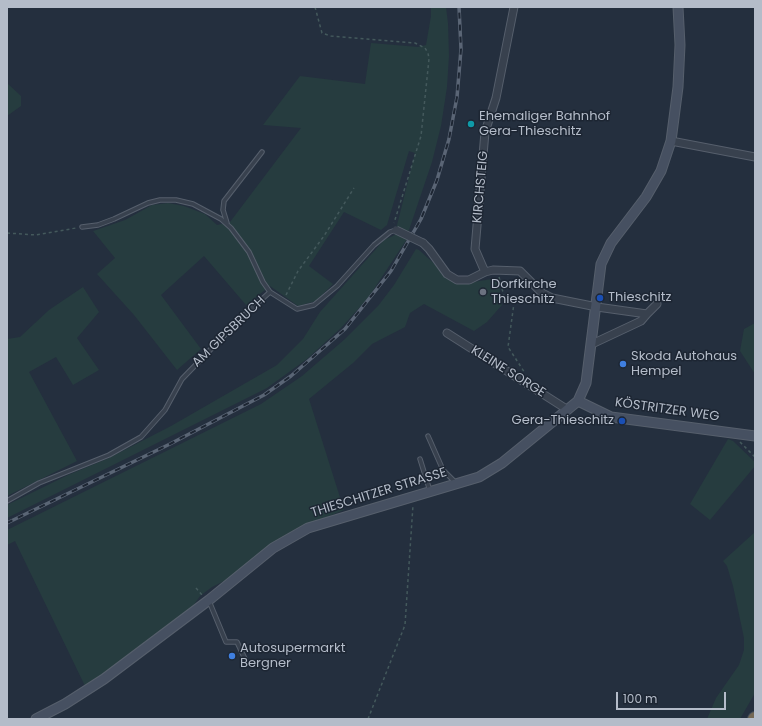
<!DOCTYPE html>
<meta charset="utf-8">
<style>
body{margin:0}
#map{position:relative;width:762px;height:726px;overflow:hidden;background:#242f3e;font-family:Poppins,sans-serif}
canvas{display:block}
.frame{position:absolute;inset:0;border:8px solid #b4bcc9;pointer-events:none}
.scale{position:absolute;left:616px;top:692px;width:110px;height:18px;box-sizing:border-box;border:2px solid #b4bcc9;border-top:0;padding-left:5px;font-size:12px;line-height:14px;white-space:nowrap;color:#b4bcc9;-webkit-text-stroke:3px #1d2633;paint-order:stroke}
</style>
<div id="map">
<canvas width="762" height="726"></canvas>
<div class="frame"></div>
<div class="scale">100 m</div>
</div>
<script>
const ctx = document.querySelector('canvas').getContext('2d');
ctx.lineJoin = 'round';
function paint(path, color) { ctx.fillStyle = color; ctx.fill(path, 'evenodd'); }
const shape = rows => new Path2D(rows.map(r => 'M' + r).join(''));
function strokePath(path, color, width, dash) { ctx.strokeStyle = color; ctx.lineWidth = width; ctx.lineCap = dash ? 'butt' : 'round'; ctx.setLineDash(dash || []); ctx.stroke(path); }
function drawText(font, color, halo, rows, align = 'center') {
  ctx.font = font + ' Poppins,sans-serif'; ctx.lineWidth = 3; ctx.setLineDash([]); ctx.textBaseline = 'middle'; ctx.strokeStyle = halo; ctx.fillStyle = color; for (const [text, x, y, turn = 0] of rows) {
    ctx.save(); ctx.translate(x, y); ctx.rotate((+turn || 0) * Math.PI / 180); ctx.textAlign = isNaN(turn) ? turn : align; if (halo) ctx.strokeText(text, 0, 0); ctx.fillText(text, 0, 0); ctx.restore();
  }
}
paint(shape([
 [431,7,446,7,448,23,449,56,447,87,441,126,432,162,408,233,396,229,415,153,409,151,387,225,381,230,344,212,309,266,333,284,316,301,298,306,270,286,246,305,204,256,161,295,201,349,177,370,134,315,97,274,115,258,93,231,125,220,152,205,168,203,184,206,205,214,217,225,230,222,301,128,263,125,300,76,365,84,371,43,418,47,426,45,431,16],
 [7,83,21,96,21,106,7,116],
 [397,234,407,239,368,298,341,328,307,359,267,388,7,518,7,505,68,475,109,458,171,426,277,365,303,339,320,312,384,240],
 [416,249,419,250,448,276,461,284,498,278,502,305,487,322,474,331,424,304,410,313,405,327,372,344,353,363,309,399,344,510,291,532,272,544,228,579,212,587,200,596,193,606,113,668,85,686,15,541,7,545,7,530,261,404,302,376,345,339,378,306,394,285],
 [83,287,99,312,77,338,99,370,73,385,56,357,29,372,77,461,7,496,7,339,20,337,49,310],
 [755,323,755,374,740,351,744,329],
 [728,439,733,441,755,462,755,466,710,520,690,504],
 [755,532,755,693,740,719,707,719,716,698,739,665,744,650,744,638,733,586,727,566,723,561]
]), '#263c3f');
const service = shape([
 [227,223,223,210,224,201,262,152],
 [82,227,98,225,114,219,148,203,160,200,176,200,193,204,221,219,231,228,249,252,263,282,270,292],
 [428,436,443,470,456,483],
 [420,459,430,491],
 [7,501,39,483,109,455,141,437,165,410,182,379,242,317,270,292,297,309,314,305,337,286,374,245,390,232,396,230],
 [209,601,226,642,237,642,246,661]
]);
const minor = shape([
 [671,141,755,157],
 [423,243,429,249,447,274,457,280,469,280,485,272,493,270,520,271,542,293,552,298,597,307,647,314,657,304],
 [485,272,475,249,485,132,496,98,514,7],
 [447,333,568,410],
 [592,344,641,321,647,314]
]);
const secondary = shape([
 [578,401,611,417,755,436],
 [36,719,65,704,104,679,209,600,273,548,308,528,479,477,502,463,578,401,586,383,601,264,611,243,646,197,661,171,671,141,678,87,680,45,678,7]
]);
const motorway = shape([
 [754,719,755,718]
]);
strokePath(service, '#565f6c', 5.5);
strokePath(minor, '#565f6c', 9);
strokePath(secondary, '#565f6c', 11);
strokePath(motorway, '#434c59', 14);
strokePath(shape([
 [315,7,322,33,331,36,415,43,425,48,428,53,429,59,421,136,394,223],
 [7,233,36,235,76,228],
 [499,277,504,296,514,303,508,347,525,373],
 [286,295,298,271,324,236,354,188],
 [740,442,755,457],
 [196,588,202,595],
 [368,719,405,625,413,505]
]), '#44595c', 1.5, [3, 3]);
strokePath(service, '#38414e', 3.5);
strokePath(minor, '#38414e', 7);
strokePath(secondary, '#465061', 9);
strokePath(motorway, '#746855', 12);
const rail = shape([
 [7,523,170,444,264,395,291,376,345,329,391,271,421,219,437,180,449,139,457,97,461,49,459,7]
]);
strokePath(rail, '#5a6575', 3.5);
strokePath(rail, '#1d2633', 2, [6]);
const minorBridge = shape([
 [396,230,423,243]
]);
strokePath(minorBridge, '#565f6c', 9, []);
strokePath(minorBridge, '#38414e', 7);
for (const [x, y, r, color] of [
 [471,124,4,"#0f9aa8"],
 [483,292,4,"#6b7280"],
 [600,298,4,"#1a4fb4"],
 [623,364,4,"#3f7fe0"],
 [622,421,4,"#1a4fb4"],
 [232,656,4,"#3f7fe0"]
]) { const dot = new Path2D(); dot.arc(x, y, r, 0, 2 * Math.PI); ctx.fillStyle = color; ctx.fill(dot); strokePath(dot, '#1d2633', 1.5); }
drawText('13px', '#b4bcc9', '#1d2633', [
 ["Ehemaliger Bahnhof",479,117],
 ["Gera-Thieschitz",479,132],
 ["Dorfkirche",491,285],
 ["Thieschitz",491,300],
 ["Thieschitz",608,298],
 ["Skoda Autohaus",631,357],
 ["Hempel",631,372],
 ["Gera-Thieschitz",614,421,"right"],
 ["Autosupermarkt",240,649],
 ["Bergner",240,664]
], 'left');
drawText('13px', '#b4bcc9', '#1d2633', [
 ["KIRCHSTEIG",481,187,-85],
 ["AM GIPSBRUCH",229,332,-44],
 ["KLEINE SORGE",508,372,32],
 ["KÖSTRITZER WEG",667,410,8],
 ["THIESCHITZER STRASSE",379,493,-17]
]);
</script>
